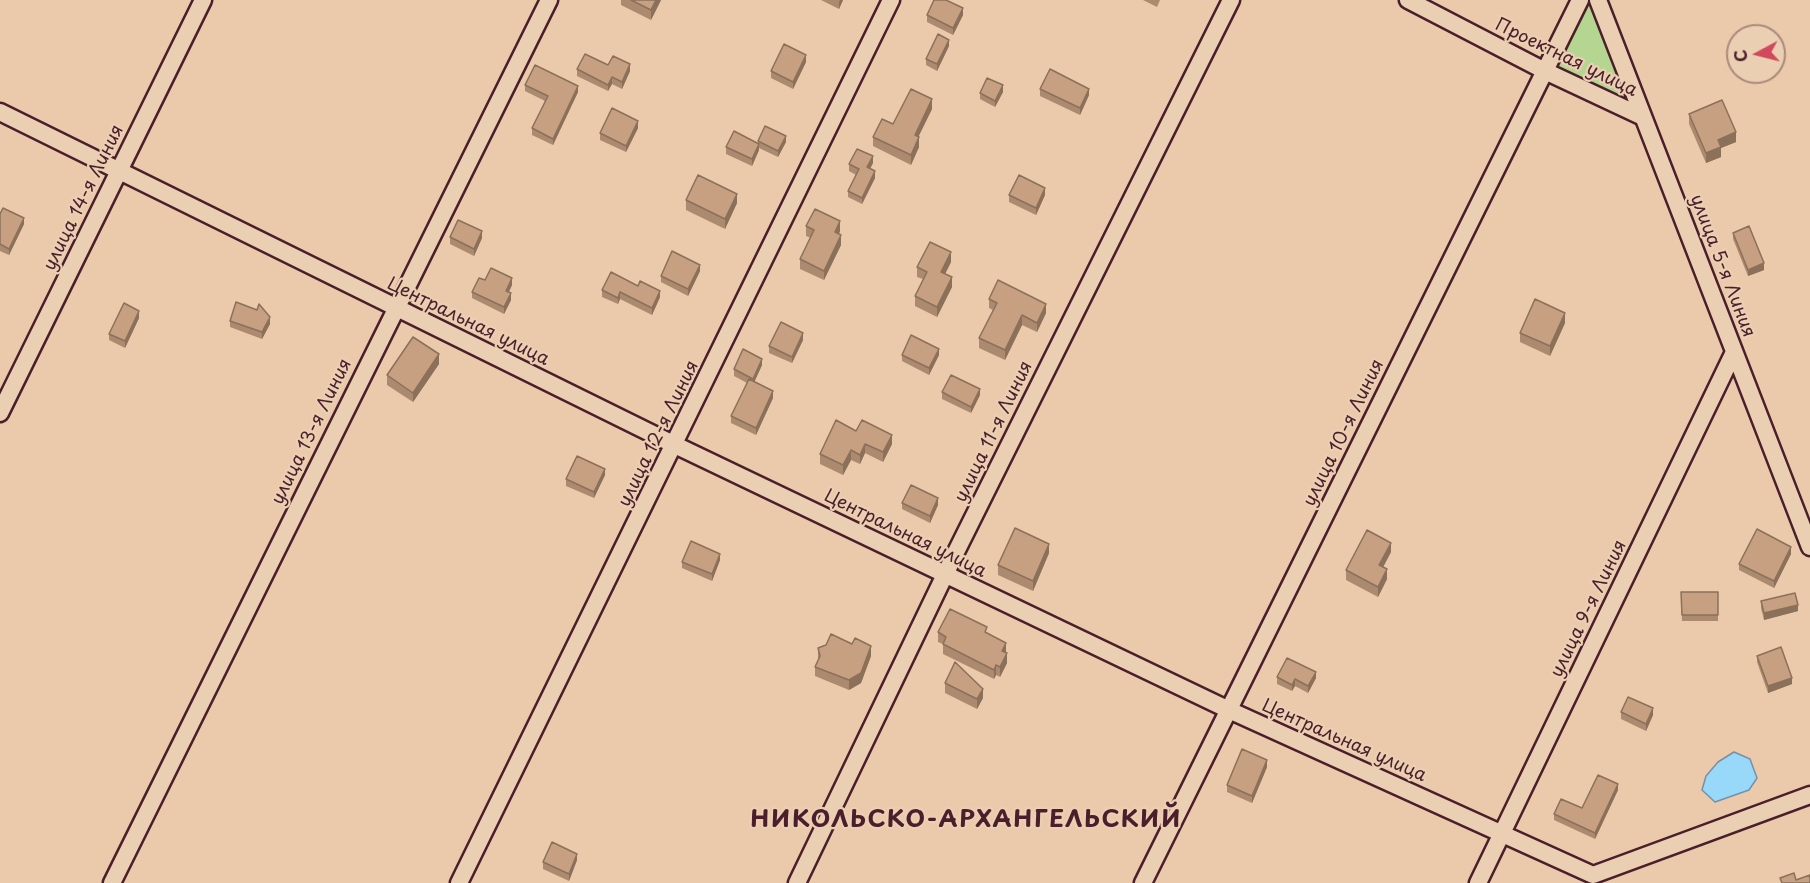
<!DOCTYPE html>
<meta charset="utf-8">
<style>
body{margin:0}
#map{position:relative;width:1810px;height:883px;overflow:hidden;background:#eacaaa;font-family:"Playpen Sans",sans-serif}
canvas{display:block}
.north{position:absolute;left:1726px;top:24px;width:60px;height:60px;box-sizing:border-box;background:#ebcfb2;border:2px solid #ab897c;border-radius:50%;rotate:263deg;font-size:16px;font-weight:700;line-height:24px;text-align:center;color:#4a1f2b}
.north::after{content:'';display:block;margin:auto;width:21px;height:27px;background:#d1495b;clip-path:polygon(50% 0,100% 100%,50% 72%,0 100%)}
</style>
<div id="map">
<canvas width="1810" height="883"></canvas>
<div class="north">С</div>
</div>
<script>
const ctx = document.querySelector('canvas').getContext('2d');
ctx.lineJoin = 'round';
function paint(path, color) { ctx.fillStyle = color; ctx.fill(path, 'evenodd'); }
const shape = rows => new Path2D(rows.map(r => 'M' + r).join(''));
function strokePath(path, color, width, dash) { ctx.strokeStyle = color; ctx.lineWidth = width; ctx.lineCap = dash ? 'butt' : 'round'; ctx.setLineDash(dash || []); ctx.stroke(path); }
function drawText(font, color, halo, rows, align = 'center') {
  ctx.font = font + ' "Playpen Sans",sans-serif'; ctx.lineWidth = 4.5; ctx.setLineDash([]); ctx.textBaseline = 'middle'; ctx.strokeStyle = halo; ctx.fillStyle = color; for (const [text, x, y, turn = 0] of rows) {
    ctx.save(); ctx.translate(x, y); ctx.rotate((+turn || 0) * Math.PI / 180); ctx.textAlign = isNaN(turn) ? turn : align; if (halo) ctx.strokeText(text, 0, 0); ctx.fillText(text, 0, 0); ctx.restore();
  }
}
paint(shape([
 [1589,0,1592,0,1631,103,1556,68]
]), '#b4d690');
const water = shape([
 [1734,752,1750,759,1757,778,1749,790,1715,802,1702,790,1706,776,1718,762,1734,752]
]);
paint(water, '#98d9fa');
strokePath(water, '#798fa7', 1.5);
const minor = shape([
 [1408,0,1545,71,1643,117],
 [1598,0,1810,547],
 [0,112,675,445,1229,710,1593,875,1810,795],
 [0,413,203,0],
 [112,883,549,0],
 [459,883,891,0],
 [797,883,953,558,1231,0],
 [1143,883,1580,0],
 [1478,883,1734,352]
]);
strokePath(minor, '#4a1f2b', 21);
strokePath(minor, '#ebcfb2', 16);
paint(shape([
 [621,0,661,0,651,20,621,5],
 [821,0,843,0,839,9],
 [1143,0,1160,0,1157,7],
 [927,15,963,15,953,35,927,22],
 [949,46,937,71,926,65,926,59],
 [806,62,793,89,771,78,771,71],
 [608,65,630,71,622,89,612,84,608,91,577,76,577,69],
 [525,85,578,92,553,145,532,135,532,128,545,101,525,91],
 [1040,89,1089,95,1080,115,1040,96],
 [1003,92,995,107,980,99,980,93],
 [932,109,918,136,919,147,911,165,873,146,873,137,893,124],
 [1689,114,1736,142,1721,148,1721,157,1706,163,1689,124],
 [638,128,626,152,600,140,600,133],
 [758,141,786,142,778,157,759,148,759,150,752,166,726,154,726,147,758,143],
 [873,163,870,169,875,178,862,204,848,197,848,191,856,175,849,171,849,164],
 [1009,195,1045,195,1036,215,1009,202],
 [686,200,737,203,725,229,686,210],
 [0,214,24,224,9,255,0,251],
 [806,226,840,231,839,234,841,245,824,280,800,269,800,259,811,238,806,236],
 [1733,233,1764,270,1748,276,1733,239],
 [450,237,482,238,474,256,450,244],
 [951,262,945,274,952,287,937,317,915,306,915,296,923,279,917,277,917,267],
 [700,271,688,296,661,282,661,276],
 [512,285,509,292,511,300,504,314,472,298,472,292],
 [602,290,660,297,652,315,620,299,618,304,602,297],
 [989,299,1046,313,1037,332,1022,325,1005,360,979,348,979,338,993,310,989,308],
 [139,318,125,348,109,340,109,334],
 [230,321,270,324,262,339,230,327],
 [1565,323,1550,356,1520,342,1520,333],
 [803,340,792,363,769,353,769,346],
 [902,355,939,355,929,375,902,361],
 [439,364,413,402,387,385,387,375],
 [762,365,754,382,773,398,756,435,731,423,731,416,747,383,734,376,734,369],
 [942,392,980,395,971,413,942,399],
 [856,431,892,444,883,462,865,453,860,464,851,460,843,475,820,464,820,454],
 [605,475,594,498,566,486,566,479],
 [902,503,938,505,930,523,902,509],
 [1391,552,1383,567,1387,579,1378,597,1346,580,1346,570],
 [1049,553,1033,591,998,575,998,565],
 [1791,554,1774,588,1739,570,1739,564],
 [720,560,712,581,682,568,682,562],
 [1681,592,1718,592,1718,621,1682,621],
 [1761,601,1798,611,1764,620,1761,608],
 [938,632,987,633,1006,653,1007,663,1000,677,996,675,994,679,943,654,943,644,938,642],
 [818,648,871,656,861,683,849,690,815,676,815,667,818,660],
 [1757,656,1792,684,1768,693,1757,662],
 [1277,677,1316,678,1308,693,1295,686,1292,691,1277,684],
 [945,683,983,698,977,709,945,693],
 [1621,712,1653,715,1646,731,1621,719],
 [1267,767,1252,803,1227,792,1227,785],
 [1618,790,1595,839,1554,820,1554,814,1582,808],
 [577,860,569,881,543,869,543,862]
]), '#ab8a6f');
paint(shape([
 [656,0,661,0,651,20,651,10],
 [840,0,843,0,839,9,839,2],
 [963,8,963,15,953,35,953,28],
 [949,40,949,46,937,71,937,64],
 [806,55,806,62,793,89,793,82],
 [630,64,630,71,622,89,622,82],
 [612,77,612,84,608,91,608,85],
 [1003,85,1003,92,995,107,995,101],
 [578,86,578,92,553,145,553,139],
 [1089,89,1089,95,1080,115,1080,108],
 [932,99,932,109,915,144,915,135],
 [638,121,638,128,626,152,626,146],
 [1736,132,1736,142,1721,148,1721,157,1706,163,1706,153,1718,140],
 [786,136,786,142,778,157,778,151],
 [919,137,919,147,911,165,911,155],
 [759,144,759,150,752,166,752,159],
 [873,156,873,163,867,174,867,167],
 [875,171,875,178,862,204,862,198],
 [1045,188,1045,195,1036,215,1036,208],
 [737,194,737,203,725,229,725,219],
 [24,218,24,224,9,255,9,249],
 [840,221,840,231,835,242,835,232],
 [482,231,482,238,474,256,474,249],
 [841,235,841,245,824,280,824,271],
 [951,252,951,262,941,282,941,272],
 [1764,263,1764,270,1748,276,1748,270],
 [700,265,700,271,688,296,688,289],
 [952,277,952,287,937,317,937,307],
 [512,278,512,285,506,297,506,291],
 [660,291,660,297,652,315,652,308],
 [620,292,620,299,618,304,618,298],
 [511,293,511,300,504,314,504,307],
 [1046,304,1046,313,1037,332,1037,323],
 [139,311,139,318,125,348,125,341],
 [1565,313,1565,323,1550,356,1550,346],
 [1022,315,1022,325,1005,360,1005,350],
 [270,317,270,324,262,339,262,332],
 [803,333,803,340,792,363,792,357],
 [939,349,939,355,929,375,929,368],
 [439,354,439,364,413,402,413,393],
 [762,359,762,365,753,385,753,379],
 [980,389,980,395,971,413,971,407],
 [773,391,773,398,756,435,756,428],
 [892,435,892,444,883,462,883,452],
 [865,444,865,453,860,464,860,455],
 [851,450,851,460,843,475,843,465],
 [605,469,605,475,594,498,594,492],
 [938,498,938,505,930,523,930,516],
 [1391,543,1391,552,1379,575,1379,565],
 [1049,544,1049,553,1033,591,1033,581],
 [1791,547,1791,554,1774,588,1774,581],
 [720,554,720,560,712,581,712,574],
 [1387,569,1387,579,1378,597,1378,587],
 [1798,605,1798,611,1764,620,1764,613],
 [1006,643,1006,653,1002,651],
 [871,646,871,656,861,683,849,690,849,680],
 [1007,653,1007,663,1000,677,1000,667],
 [996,665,996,675,994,679,994,670],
 [1316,672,1316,678,1308,693,1308,686],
 [1792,678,1792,684,1768,693,1768,686],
 [1295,679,1295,686,1292,691,1292,685],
 [983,689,983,698,977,709,977,699],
 [1653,708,1653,715,1646,731,1646,724],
 [1267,760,1267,767,1252,803,1252,796],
 [1618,784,1618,790,1595,839,1595,833],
 [577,854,577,860,569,881,569,874]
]), '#8b705a');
const building = shape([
 [631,0,656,0,651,10,631,0],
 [934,0,946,0,963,8,953,28,927,15,934,0],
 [938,34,949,40,937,64,926,59,938,34],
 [784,44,806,55,793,82,771,71,784,44],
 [585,54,608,65,613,56,630,64,622,82,612,77,608,85,577,69,585,54],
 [535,65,578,86,553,139,532,128,548,96,525,85,535,65],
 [1050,69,1089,89,1080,108,1040,89,1050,69],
 [987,78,1003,85,995,101,980,93,987,78],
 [911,89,932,99,915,135,919,137,911,155,873,137,882,119,893,124,911,89],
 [1722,100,1736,132,1718,140,1721,147,1706,153,1689,114,1722,100],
 [612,108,638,121,626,146,600,133,612,108],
 [765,126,786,136,778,151,758,141,765,126],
 [734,131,759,144,752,159,726,147,734,131],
 [857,149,873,156,867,167,875,171,862,198,848,191,859,169,849,164,857,149],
 [698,175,737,194,725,219,686,200,698,175],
 [1019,175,1045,188,1036,208,1009,195,1019,175],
 [3,208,24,218,9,249,0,244,0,214,3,208],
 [815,209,840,221,835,232,841,235,824,271,800,259,814,230,806,226,815,209],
 [458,220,482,231,474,249,450,237,458,220],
 [1749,226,1764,263,1748,270,1733,233,1749,226],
 [930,242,951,252,941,272,952,277,937,307,915,296,927,272,917,267,930,242],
 [672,251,700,265,688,289,661,276,672,251],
 [491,268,512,278,506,291,511,293,504,307,472,292,479,278,485,280,491,268],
 [611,272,638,286,640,281,660,291,652,308,620,292,618,298,602,290,611,272],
 [998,280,1046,304,1037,323,1022,315,1005,350,979,338,997,303,989,299,998,280],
 [1535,299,1565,313,1550,346,1520,333,1535,299],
 [236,302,257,310,259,304,270,317,262,332,230,321,236,302],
 [124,303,139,311,125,341,109,334,124,303],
 [781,322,803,333,792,357,769,346,781,322],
 [911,335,939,349,929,368,902,355,911,335],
 [413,337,439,354,413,393,387,375,413,337],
 [743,349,762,359,753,379,734,369,743,349],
 [951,375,980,389,971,407,942,392,951,375],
 [749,379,773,391,756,428,731,416,749,379],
 [836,420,856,431,862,420,892,435,883,452,865,444,860,455,851,450,843,465,820,454,836,420],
 [577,456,605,469,594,492,566,479,577,456],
 [911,485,938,498,930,516,902,503,911,485],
 [1015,528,1049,544,1033,581,998,565,1015,528],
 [1757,529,1791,547,1774,581,1739,564,1757,529],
 [1367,530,1391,543,1379,565,1387,569,1378,587,1346,570,1367,530],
 [691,541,720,554,712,574,682,562,691,541],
 [1681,592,1718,592,1718,615,1682,615,1681,592],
 [1795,593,1798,605,1764,613,1761,601,1795,593],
 [950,609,987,627,985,632,1006,643,1002,651,1007,653,1000,667,996,665,994,670,943,644,946,637,938,632,950,609],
 [831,634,852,644,855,638,871,646,861,673,849,680,815,667,820,656,818,648,826,645,831,634],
 [1781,647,1792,678,1768,686,1757,656,1781,647],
 [1287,658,1316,672,1308,686,1295,679,1292,685,1277,677,1287,658],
 [955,662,983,689,977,699,945,683,955,662],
 [1628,697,1653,708,1646,724,1621,712,1628,697],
 [1242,749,1267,760,1252,796,1227,785,1242,749],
 [1598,775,1618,784,1595,833,1554,814,1561,799,1582,808,1598,775],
 [552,842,577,854,569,874,543,862,552,842],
 [1794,873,1796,880,1810,875,1810,883,1782,883,1780,878,1794,873]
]);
paint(building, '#c7a081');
strokePath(building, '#8b705a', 1.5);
drawText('18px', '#4a1f2b', '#ebcfb2', [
 ["Проектная улица",1566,58,26],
 ["улица 14-я Линия",84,198,-64],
 ["улица 5-я Линия",1722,266,69],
 ["Центральная улица",468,322,26],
 ["улица 13-я Линия",312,432,-64],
 ["улица 11-я Линия",994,432,-64],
 ["улица 10-я Линия",1344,433,-64],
 ["улица 12-я Линия",659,434,-64],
 ["Центральная улица",905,534,26],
 ["улица 9-я Линия",1589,609,-64],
 ["Центральная улица",1344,741,24]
]);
ctx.letterSpacing = '1.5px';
drawText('bold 24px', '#4a1f2b', '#ebcfb2', [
 ["НИКОЛЬСКО-АРХАНГЕЛЬСКИЙ",966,820]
]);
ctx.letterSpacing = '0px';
</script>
